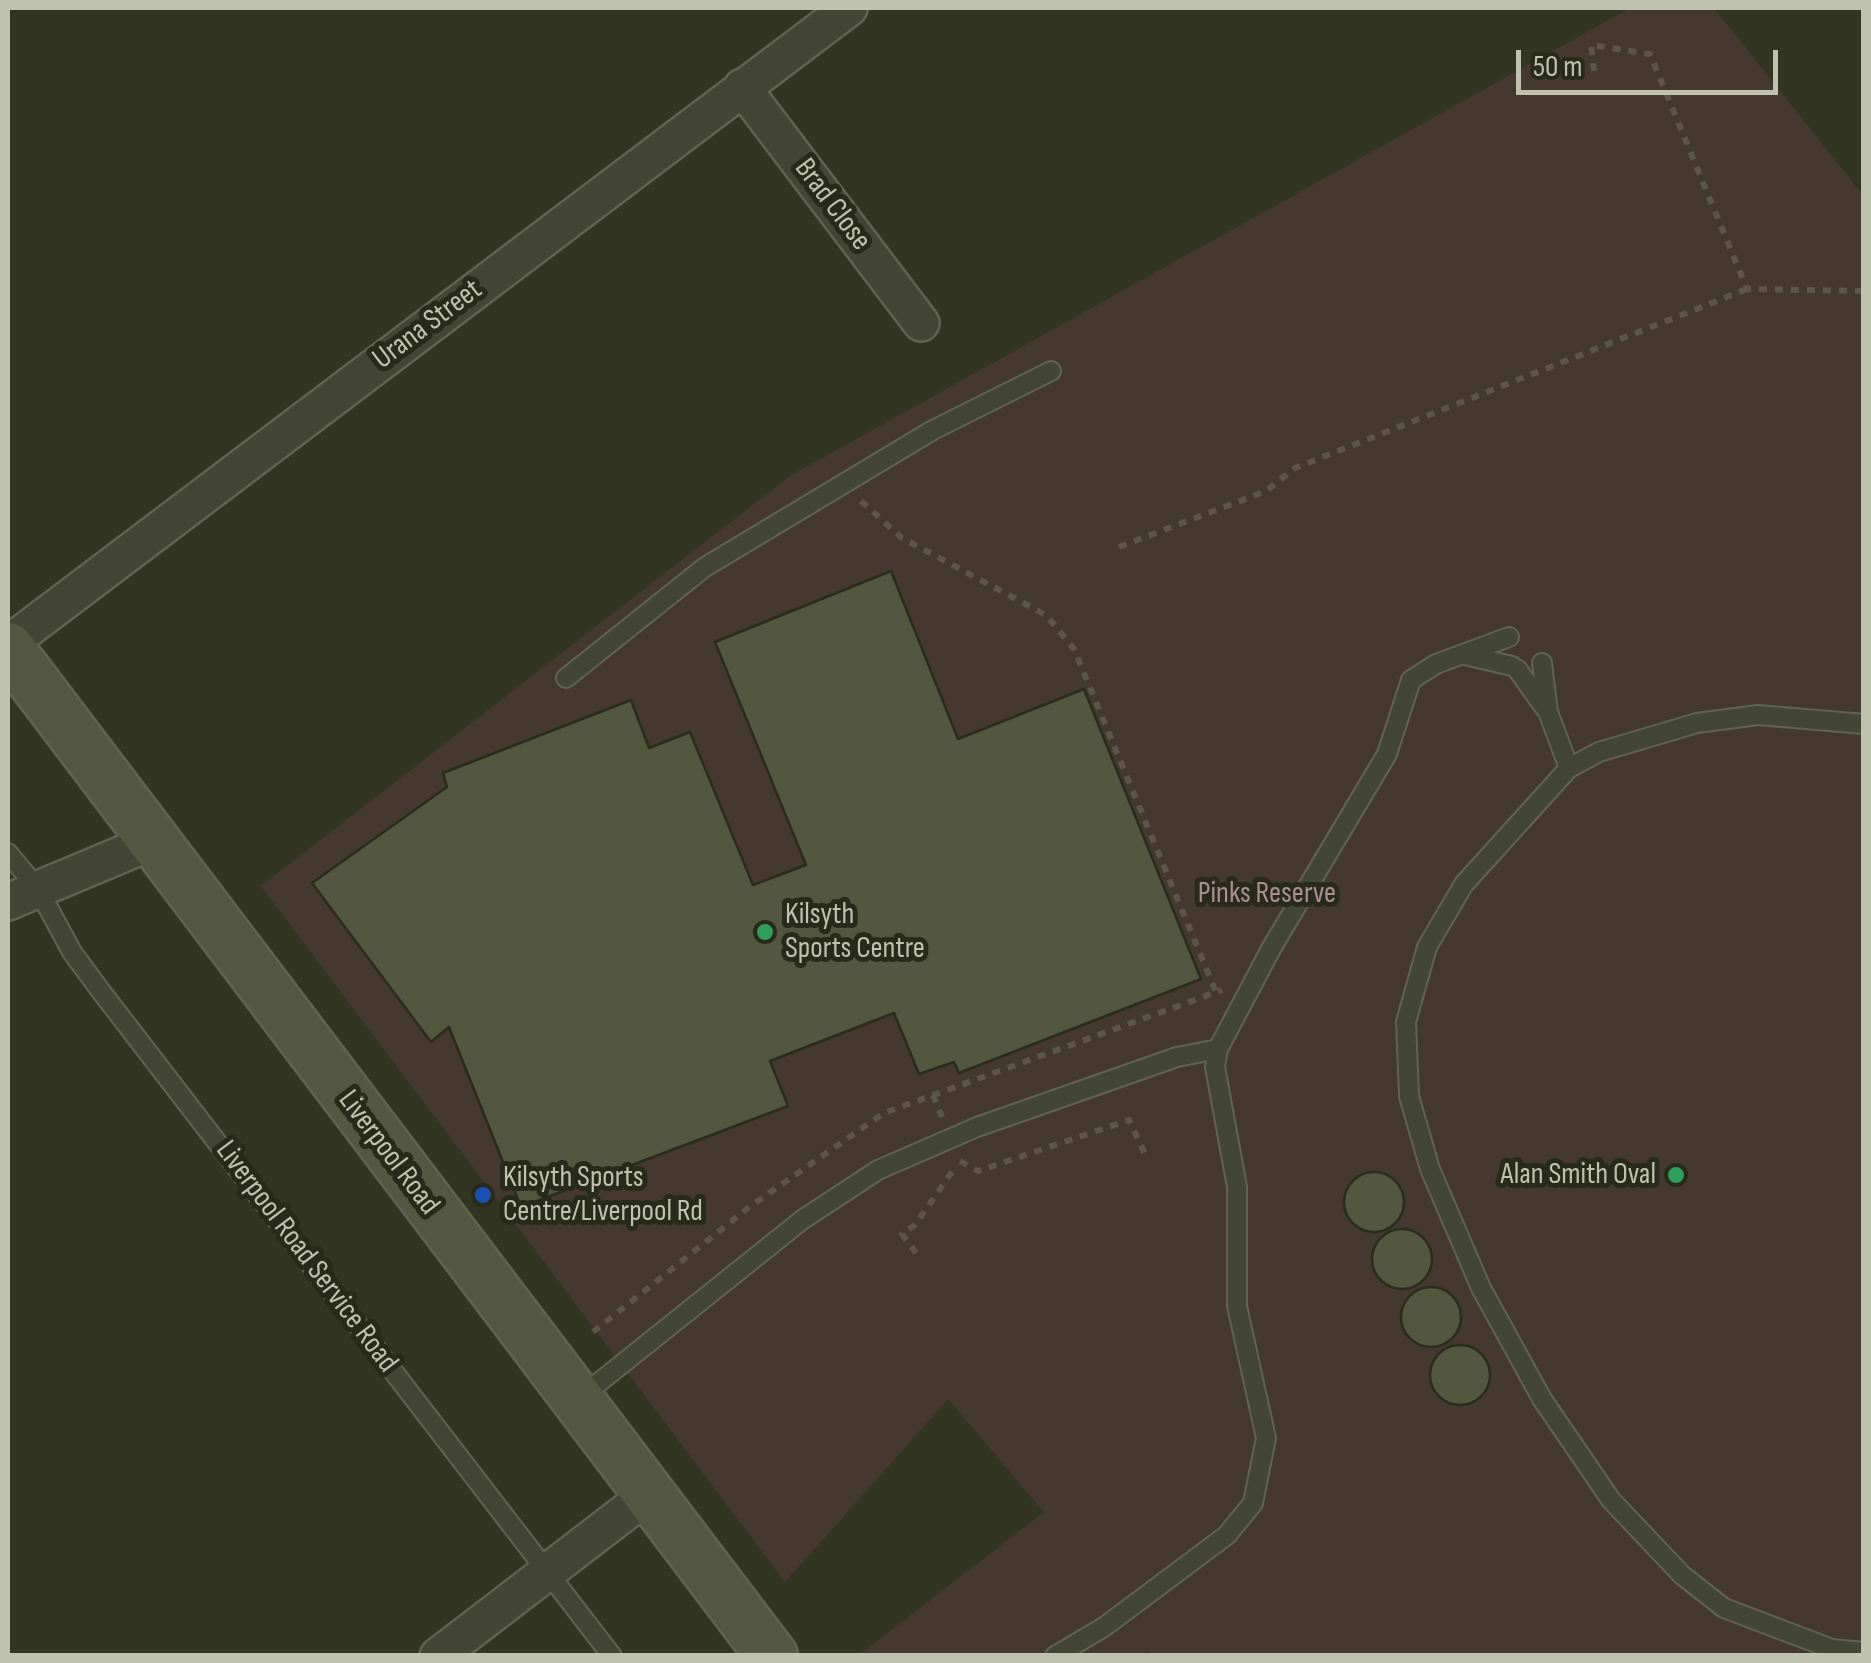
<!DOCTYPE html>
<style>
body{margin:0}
#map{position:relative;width:1871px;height:1663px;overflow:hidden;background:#323521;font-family:"Sofia Sans Condensed",sans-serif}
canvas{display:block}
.frame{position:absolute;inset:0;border:10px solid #bfc2ae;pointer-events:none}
.scale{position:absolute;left:1516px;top:50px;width:262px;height:45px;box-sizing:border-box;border:5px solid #bfc2ae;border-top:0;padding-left:12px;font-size:30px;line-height:35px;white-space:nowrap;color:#bfc2ae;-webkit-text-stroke:8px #282a1a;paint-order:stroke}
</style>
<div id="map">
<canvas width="1871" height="1663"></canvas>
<div class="frame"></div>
<div class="scale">50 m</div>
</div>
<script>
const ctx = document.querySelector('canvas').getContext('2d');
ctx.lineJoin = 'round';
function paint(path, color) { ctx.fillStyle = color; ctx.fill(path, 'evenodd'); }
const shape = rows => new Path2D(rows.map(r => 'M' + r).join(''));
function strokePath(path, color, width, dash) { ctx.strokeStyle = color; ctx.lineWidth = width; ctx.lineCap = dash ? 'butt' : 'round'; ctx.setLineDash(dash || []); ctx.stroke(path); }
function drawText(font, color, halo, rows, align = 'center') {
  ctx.font = font + ' "Sofia Sans Condensed",sans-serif'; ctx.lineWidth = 10; ctx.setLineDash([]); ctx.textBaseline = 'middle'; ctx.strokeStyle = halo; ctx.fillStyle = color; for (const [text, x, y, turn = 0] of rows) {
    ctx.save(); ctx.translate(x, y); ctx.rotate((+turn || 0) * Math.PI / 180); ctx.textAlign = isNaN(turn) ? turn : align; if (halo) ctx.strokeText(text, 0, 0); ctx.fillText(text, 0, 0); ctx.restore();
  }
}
paint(shape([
 [1630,8,1714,8,1863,195,1863,1655,1150,1656,1147,1651,1141,1656,859,1655,1044,1512,948,1399,785,1582,261,886,790,476]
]), '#45392f');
const building = shape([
 [891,571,958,739,1084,689,1201,979,959,1073,954,1062,919,1074,894,1013,770,1061,788,1106,521,1207,449,1027,431,1042,312,883,447,787,443,773,631,700,649,748,690,732,753,885,806,865,715,642,891,571],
 '1344 1202a30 30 0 1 1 60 0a30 30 0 1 1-60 0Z',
 '1372 1259a30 30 0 1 1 60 0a30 30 0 1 1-60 0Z',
 '1401 1317a30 30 0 1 1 60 0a30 30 0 1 1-60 0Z',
 '1430 1375a30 30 0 1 1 60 0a30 30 0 1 1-60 0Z'
]);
paint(building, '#54573f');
strokePath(building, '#2a2c1c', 2.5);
const service = shape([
 [1465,655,1512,666],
 [1542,663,1548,712,1569,768],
 [1517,669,1545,708],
 [566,678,705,567,933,430,1051,371],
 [1864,724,1758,715,1697,723,1599,752,1569,768,1464,884,1427,947,1406,1022,1409,1096,1430,1169,1481,1288,1542,1399,1611,1500,1682,1575,1724,1608,1832,1649,1864,1652],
 [8,853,38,889,72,952,100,990,612,1656],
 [582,1396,802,1220,878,1170,977,1127,1177,1057,1218,1049],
 [1055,1656,1104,1627,1227,1535,1253,1503,1266,1438,1237,1306,1237,1187,1215,1067,1218,1049,1272,947,1387,754,1411,680,1436,664,1509,637]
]);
const minor = shape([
 [742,87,921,323],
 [8,644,849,8],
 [8,902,151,842],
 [438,1656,649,1494]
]);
const secondary = shape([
 [8,648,772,1656]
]);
strokePath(service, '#616352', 22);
strokePath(minor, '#616352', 40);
strokePath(secondary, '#616352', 55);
strokePath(shape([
 [1594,71,1591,45,1650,54,1747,289,1864,291],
 [861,501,902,538,1046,615,1074,649,1216,992],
 [1119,547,1266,491,1295,468,1747,289],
 [933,1095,942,1117],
 [960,1161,978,1171,1129,1120,1145,1154],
 [916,1253,902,1234,915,1225,956,1166],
 [593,1332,752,1205,884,1113,1222,990]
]), '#5c5649', 6, [8, 8]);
strokePath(service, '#434634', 18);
strokePath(minor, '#434634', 35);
strokePath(secondary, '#545843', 50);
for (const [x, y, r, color] of [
 [765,932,10,"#2e9e5b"],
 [1676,1175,10,"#2e9e5b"],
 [483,1195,10,"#1a4fb4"]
]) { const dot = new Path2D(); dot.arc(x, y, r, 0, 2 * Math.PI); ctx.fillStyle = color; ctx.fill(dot); strokePath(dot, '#282a1a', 4); }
drawText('30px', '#bfc2ae', '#282a1a', [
 ["Brad Close",832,205,53],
 ["Urana Street",428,325,-37],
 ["Liverpool Road",388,1153,53],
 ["Liverpool Road Service Road",306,1257,53]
]);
drawText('30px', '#ac8e94', '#282a1a', [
 ["Pinks Reserve",1267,894]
]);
drawText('30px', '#bfc2ae', '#282a1a', [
 ["Kilsyth",785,915],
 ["Sports Centre",785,949],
 ["Alan Smith Oval",1656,1175,"right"],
 ["Kilsyth Sports",503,1178],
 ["Centre/Liverpool Rd",503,1212]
], 'left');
</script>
